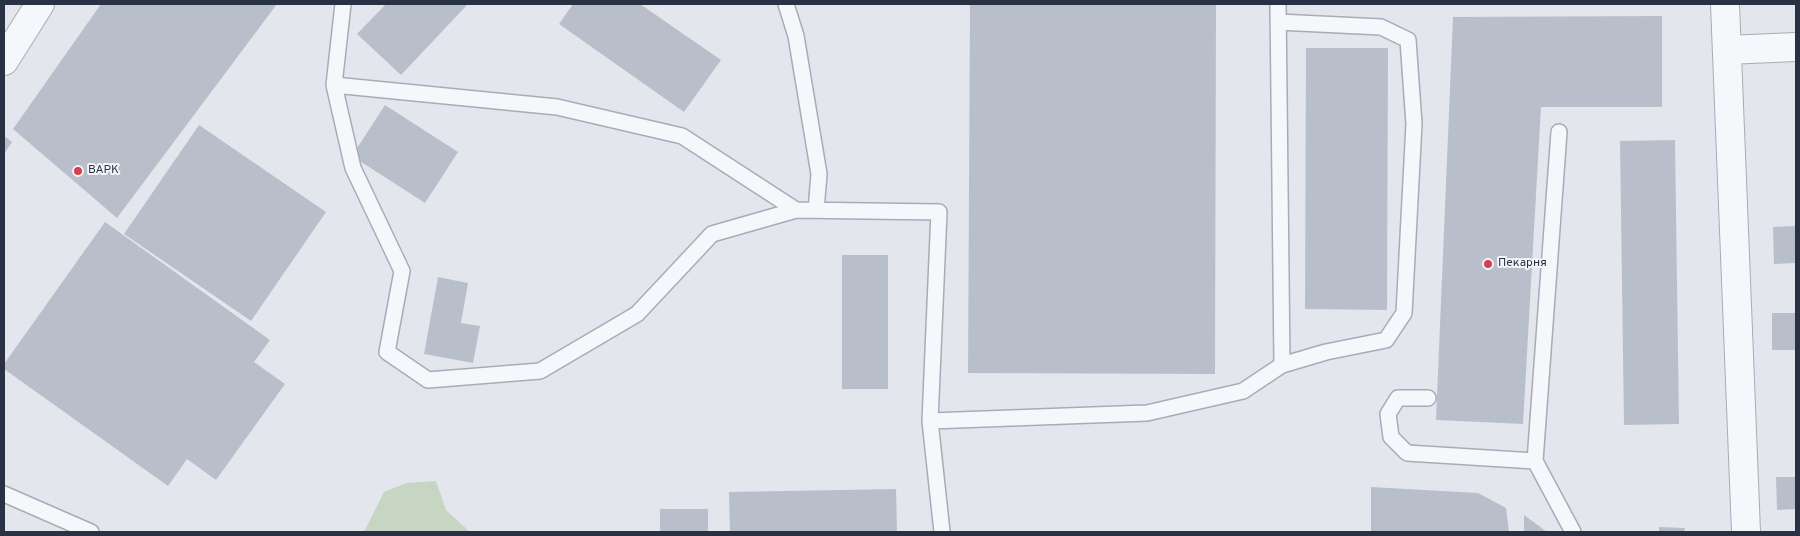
<!DOCTYPE html>
<meta charset="utf-8">
<style>
body{margin:0}
#map{position:relative;width:1800px;height:536px;overflow:hidden;background:#e3e6ec;font-family:Overpass,sans-serif}
canvas{display:block}
.frame{position:absolute;inset:0;border:5px solid #293245;pointer-events:none}
</style>
<div id="map">
<canvas width="1800" height="536"></canvas>
<div class="frame"></div>
</div>
<script>
const ctx = document.querySelector('canvas').getContext('2d');
ctx.lineJoin = 'round';
function paint(path, color) { ctx.fillStyle = color; ctx.fill(path, 'evenodd'); }
const shape = rows => new Path2D(rows.map(r => 'M' + r).join(''));
function strokePath(path, color, width, dash) { ctx.strokeStyle = color; ctx.lineWidth = width; ctx.lineCap = dash ? 'butt' : 'round'; ctx.setLineDash(dash || []); ctx.stroke(path); }
function drawText(font, color, halo, rows, align = 'center') {
  ctx.font = font + ' Overpass,sans-serif'; ctx.lineWidth = 4; ctx.setLineDash([]); ctx.textBaseline = 'middle'; ctx.strokeStyle = halo; ctx.fillStyle = color; for (const [text, x, y, turn = 0] of rows) {
    ctx.save(); ctx.translate(x, y); ctx.rotate((+turn || 0) * Math.PI / 180); ctx.textAlign = isNaN(turn) ? turn : align; if (halo) ctx.strokeText(text, 0, 0); ctx.fillText(text, 0, 0); ctx.restore();
  }
}
paint(shape([
 [436,481,446,510,470,532,364,532,384,492,407,483]
]), '#c7d6c3');
paint(shape([
 [101,4,277,4,117,218,13,129],
 [386,4,468,4,401,75,357,34],
 [573,4,640,4,721,60,684,112,559,24],
 [970,4,1216,4,1215,374,968,373],
 [1662,16,1662,107,1541,107,1523,424,1436,420,1453,17],
 [1306,48,1388,48,1387,310,1305,309],
 [385,105,458,152,425,203,352,156],
 [199,125,326,212,251,321,124,234],
 [4,136,12,142,4,154],
 [1675,140,1679,424,1624,425,1620,141],
 [105,222,270,340,254,362,285,384,216,480,187,459,168,486,4,369,4,364],
 [1796,226,1796,263,1774,264,1773,227],
 [842,255,888,255,888,389,842,389],
 [438,277,468,283,461,323,480,326,473,363,424,354],
 [1772,313,1796,313,1796,350,1772,350],
 [1776,477,1796,477,1796,509,1777,510],
 [1371,487,1478,493,1506,508,1509,532,1371,532],
 [896,489,897,532,730,532,729,492],
 [660,509,708,509,708,532,660,532],
 [1524,515,1547,532,1524,532],
 [1659,527,1685,528,1684,532,1659,532]
]), '#b9bfca');
const service = shape([
 [343,4,334,85,353,168,402,271,387,352,428,380,540,371,637,314,712,234,796,210],
 [786,4,796,36,819,174,816,210],
 [1278,22,1381,27,1408,40,1414,124,1404,313,1386,340,1326,352,1282,365],
 [334,85,557,107,682,136,796,210,939,212,930,421],
 [1428,398,1398,398,1388,414,1391,437,1407,453,1535,461,1573,532],
 [1535,461,1559,132],
 [4,494,91,532],
 [942,532,930,421,1147,413,1243,391,1282,365,1278,4]
]);
const minor = shape([
 [1725,4,1746,532],
 [1727,50,1796,47],
 [4,61,40,4]
]);
strokePath(service, '#a7acb7', 18);
strokePath(minor, '#a7acb7', 30);
strokePath(service, '#f6f7fa', 15);
strokePath(minor, '#f6f7fa', 28);
for (const [x, y, r, color] of [
 [78,171,5,"#d84051"],
 [1488,264,5,"#d84051"]
]) { const dot = new Path2D(); dot.arc(x, y, r, 0, 2 * Math.PI); ctx.fillStyle = color; ctx.fill(dot); strokePath(dot, '#f3f5f9', 2); }
drawText('12px', '#293245', '#f3f5f9', [
 ["ВАРК",88,171],
 ["Пекарня",1498,264]
], 'left');
</script>
